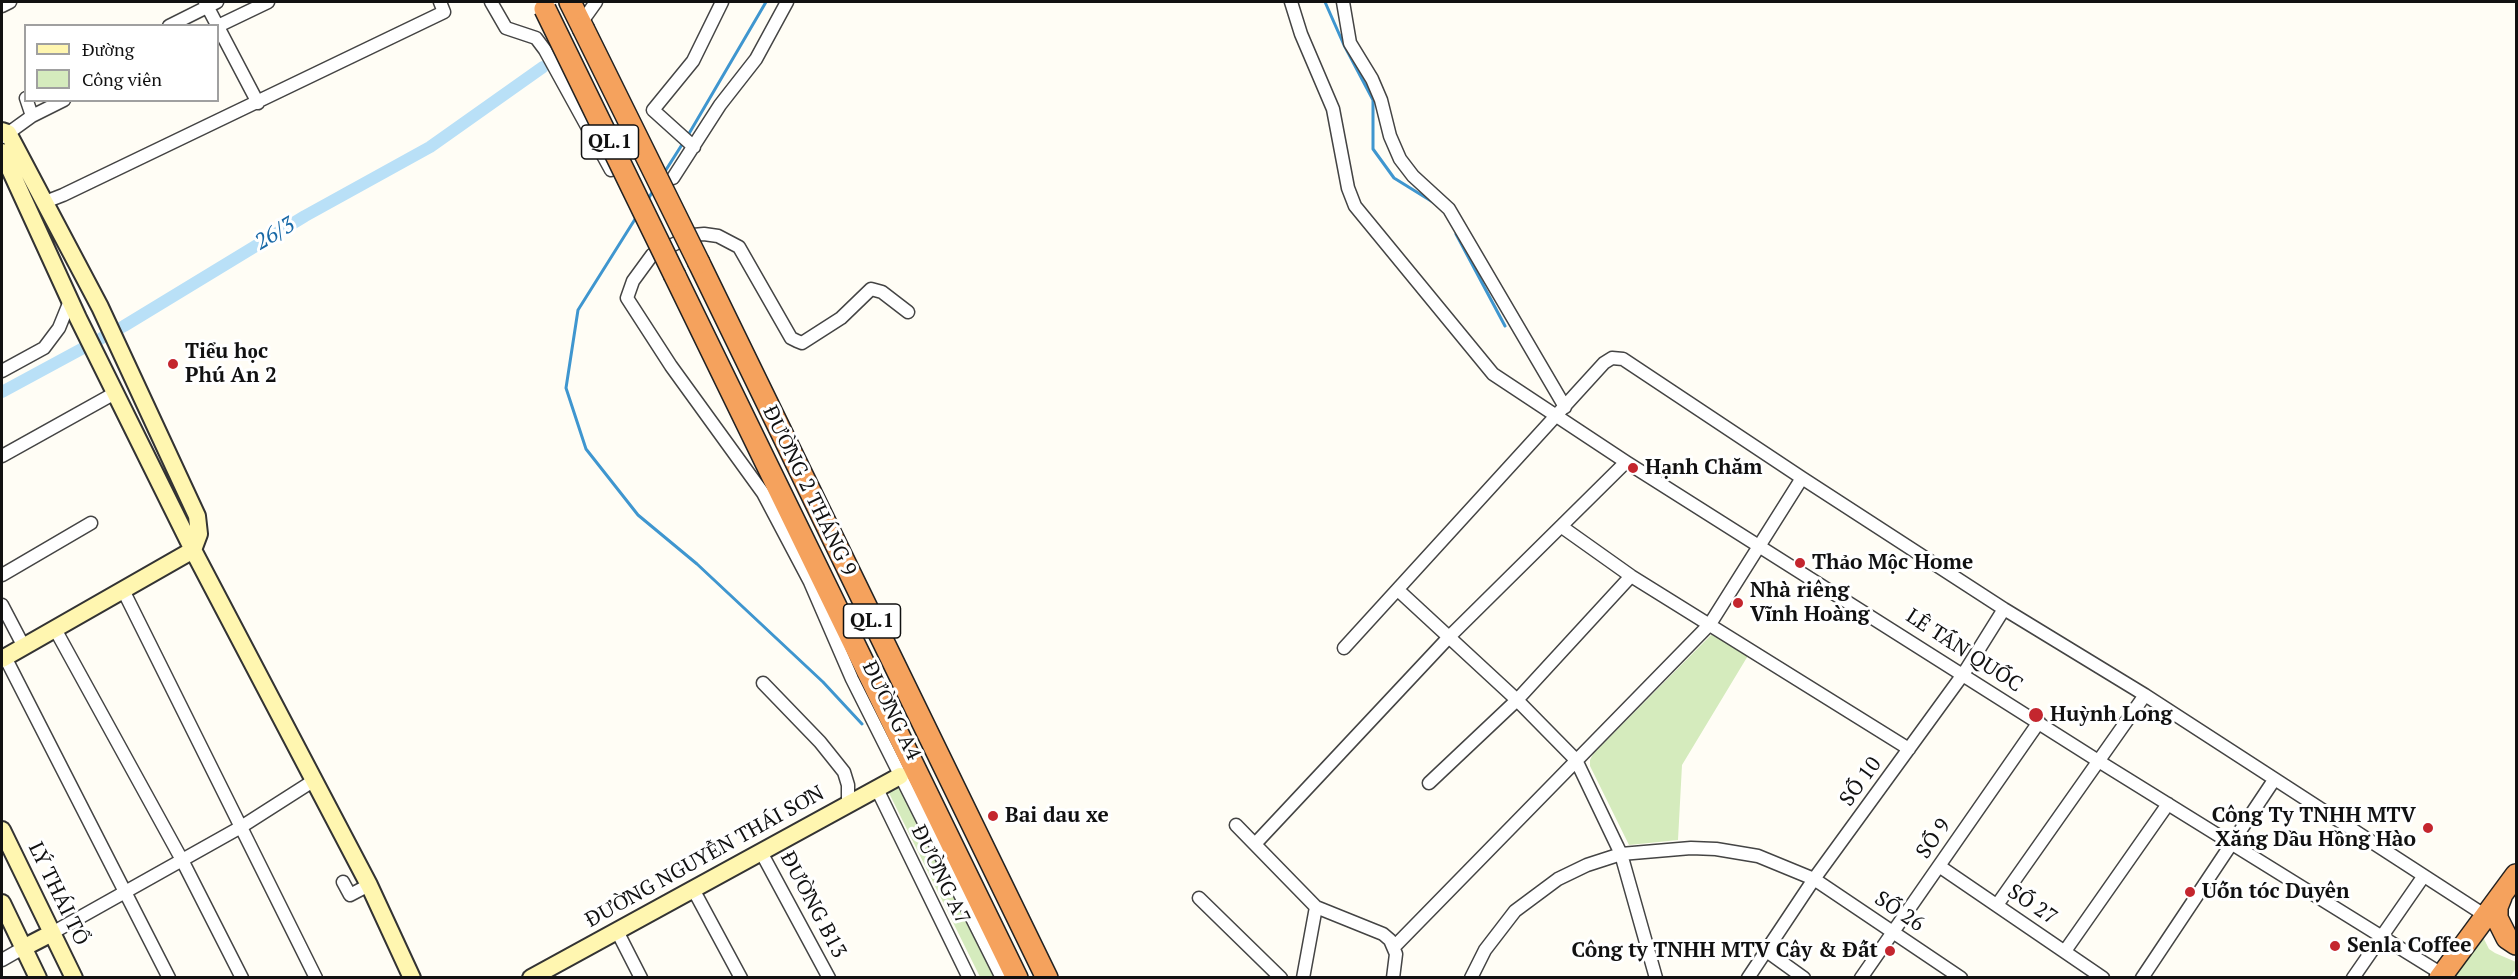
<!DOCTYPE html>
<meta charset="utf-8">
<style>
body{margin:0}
#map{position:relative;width:2518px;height:979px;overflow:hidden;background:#fffdf5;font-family:"PT Serif",serif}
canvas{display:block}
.frame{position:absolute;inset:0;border:3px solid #111;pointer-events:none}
.legend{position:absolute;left:24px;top:24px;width:195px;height:78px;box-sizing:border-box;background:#fff;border:2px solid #a0a0a0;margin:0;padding:8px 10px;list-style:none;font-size:18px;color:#111}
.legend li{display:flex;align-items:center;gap:12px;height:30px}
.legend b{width:30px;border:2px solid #a0a0a0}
</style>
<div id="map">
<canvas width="2518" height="979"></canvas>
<div class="frame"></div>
<ul class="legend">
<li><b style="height:8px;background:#fff6b0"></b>Đường</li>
<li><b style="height:16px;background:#d5ebbd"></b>Công viên</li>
</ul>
</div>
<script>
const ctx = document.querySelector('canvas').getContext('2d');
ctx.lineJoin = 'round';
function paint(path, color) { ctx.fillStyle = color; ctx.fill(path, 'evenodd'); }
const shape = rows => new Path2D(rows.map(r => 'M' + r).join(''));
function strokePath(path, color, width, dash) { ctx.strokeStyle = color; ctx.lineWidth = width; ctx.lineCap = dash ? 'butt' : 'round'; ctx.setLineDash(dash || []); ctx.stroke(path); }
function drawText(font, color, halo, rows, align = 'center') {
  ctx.font = font + ' "PT Serif",serif'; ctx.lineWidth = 6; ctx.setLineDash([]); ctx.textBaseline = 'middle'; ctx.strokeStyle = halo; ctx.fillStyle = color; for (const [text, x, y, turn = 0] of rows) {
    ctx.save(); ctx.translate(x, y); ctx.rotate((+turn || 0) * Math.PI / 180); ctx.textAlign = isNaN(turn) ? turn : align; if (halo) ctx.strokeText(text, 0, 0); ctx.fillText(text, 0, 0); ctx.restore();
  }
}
paint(shape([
 [1716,634,1749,654,1682,765,1678,840,1629,845,1590,766,1590,760,1593,754,1711,635],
 [899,784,997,977,980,977,889,793,891,788],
 [2479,938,2484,939,2489,949,2495,953,2516,962,2516,968,2510,977,2452,978]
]), '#d5ebbd');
strokePath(shape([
 [1325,2,1344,45,1373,100,1373,149,1394,178,1436,204],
 [687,137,766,2],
 [664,173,683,143],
 [647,201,654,189],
 [637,216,578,310,566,388,586,449,638,515,697,564,823,682,862,724],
 [1456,234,1505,326]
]), '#3f96cf', 3);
strokePath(shape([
 [2,392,124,326,305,216,430,147,543,67]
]), '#b9e0f7', 12);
const street = shape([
 [205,2,258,103],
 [491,2,506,28,536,38,545,50,611,170],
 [1291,2,1301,34,1333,109,1348,188,1355,206,1493,374,1626,462,2100,762,2442,974],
 [1343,2,1350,43,1372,79,1381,100,1390,136,1400,159,1413,176,1449,209,1565,407],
 [2,6,10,2],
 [581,23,596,2],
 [169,26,217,2],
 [218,26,268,2],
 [26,98,32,116],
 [3,137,32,116,64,100],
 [694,147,653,110,693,61,722,2],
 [673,178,720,105,756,59,787,2],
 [45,202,63,195,444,12,440,2],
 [908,312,882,292,871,289,841,318,802,343,797,341,791,338,739,247,718,236,704,234,693,235,652,255,633,281,627,298,671,366,763,493,810,582,852,679,1002,978],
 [2,371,44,348,59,328,70,301],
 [2,456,115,393],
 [1562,527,1631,576,1909,749],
 [2,575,91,523],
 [123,590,316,978],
 [1398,590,1517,700,1576,760,1621,854,1656,978],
 [2,605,24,647],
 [55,629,182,860,242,978],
 [1344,648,1604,363,1612,358,1623,359,1802,478,2004,609,2145,695,2486,916],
 [5,657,169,978],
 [763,683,820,742,844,772,848,785,848,805],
 [1429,783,1517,700,1631,576],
 [877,789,969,978],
 [1236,825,1316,907],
 [1255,844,1449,637,1626,462],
 [761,852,829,978],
 [1939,866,2103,978],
 [343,882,350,895,369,885],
 [693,889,741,978],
 [1199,898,1281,978],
 [1997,905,2145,695],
 [617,931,641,978],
 [52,933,241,827,313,781],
 [1395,946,1710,624,1802,478],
 [1765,950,1804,978],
 [2065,951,2168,804],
 [2,960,23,948],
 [1303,978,1316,907,1383,934,1390,940,1396,954,1393,978],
 [1471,978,1485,950,1515,911,1558,879,1587,865,1621,854,1691,848,1716,849,1758,856,1814,879,1961,978],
 [1748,978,1814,879,1964,673,2004,609],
 [1861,978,2039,722],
 [2142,978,2274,780],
 [2353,978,2423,877]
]);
const secondary = shape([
 [2,131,8,133,100,307,197,516,199,534,193,550,2,659],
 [2,152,78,318,193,550,369,885,412,978],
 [2,830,74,978],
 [2,903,38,978],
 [23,948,52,933],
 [531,978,900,776]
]);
const highway = shape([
 [570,2,583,28],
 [699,263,1047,978],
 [675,276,1017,978],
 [2501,897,2497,907,2497,918,2507,938,2516,944],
 [2440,978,2516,875]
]);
strokePath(street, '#444', 15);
strokePath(secondary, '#333', 20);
strokePath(highway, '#222', 24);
strokePath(street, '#fff', 12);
strokePath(secondary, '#fff6b0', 16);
strokePath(highway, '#f5a25d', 21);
const highwayBridge = shape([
 [545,9,675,276],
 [583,28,699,263]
]);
strokePath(highwayBridge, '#222', 24, []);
strokePath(highwayBridge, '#f5a25d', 21);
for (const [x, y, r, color] of [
 [173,364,6,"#c4262e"],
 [1633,468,6,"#c4262e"],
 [1800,563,6,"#c4262e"],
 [1738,603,6,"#c4262e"],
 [2036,715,8,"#c4262e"],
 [993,816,6,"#c4262e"],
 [2428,828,6,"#c4262e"],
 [2190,892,6,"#c4262e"],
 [2335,946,6,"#c4262e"],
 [1890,951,6,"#c4262e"]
]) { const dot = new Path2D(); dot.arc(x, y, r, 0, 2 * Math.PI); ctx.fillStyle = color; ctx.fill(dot); strokePath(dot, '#fff', 2); }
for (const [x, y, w] of [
 [610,142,57],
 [872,621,57]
]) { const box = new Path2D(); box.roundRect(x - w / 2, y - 17, w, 34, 4.5); ctx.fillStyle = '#fff'; ctx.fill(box); strokePath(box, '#111', 1.5); }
drawText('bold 20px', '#111', null, [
 ["QL.1",610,142],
 ["QL.1",872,621]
]);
drawText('bold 21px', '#111', '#fff', [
 ["Tiểu học",185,352],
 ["Phú An 2",185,376],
 ["Hạnh Chăm",1645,468],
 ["Thảo Mộc Home",1812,563],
 ["Nhà riêng",1750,591],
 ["Vĩnh Hoàng",1750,615],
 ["Huỳnh Long",2050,715],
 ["Bai dau xe",1005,816],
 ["Công Ty TNHH MTV",2416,816,"right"],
 ["Xăng Dầu Hồng Hào",2416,840,"right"],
 ["Uốn tóc Duyên",2202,892],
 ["Senla Coffee",2347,946],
 ["Công ty TNHH MTV Cây & Đất",1878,951,"right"]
], 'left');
drawText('21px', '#111', '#fff', [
 ["ĐƯỜNG 2 THÁNG 9",809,491,64],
 ["LÊ TẤN QUỐC",1964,651,33],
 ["ĐƯỜNG A4",891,711,64],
 ["SỐ 10",1861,782,-54],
 ["SỐ 9",1934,839,-55],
 ["ĐƯỜNG NGUYỄN THÁI SƠN",705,857,-29],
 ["ĐƯỜNG A7",940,875,64],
 ["LÝ THÁI TỔ",58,894,64],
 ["ĐƯỜNG B13",813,905,62],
 ["SỐ 27",2032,905,34],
 ["SỐ 26",1899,912,34]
]);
drawText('italic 22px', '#1768a6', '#fff', [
 ["26/3",275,234,-31]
]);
</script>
